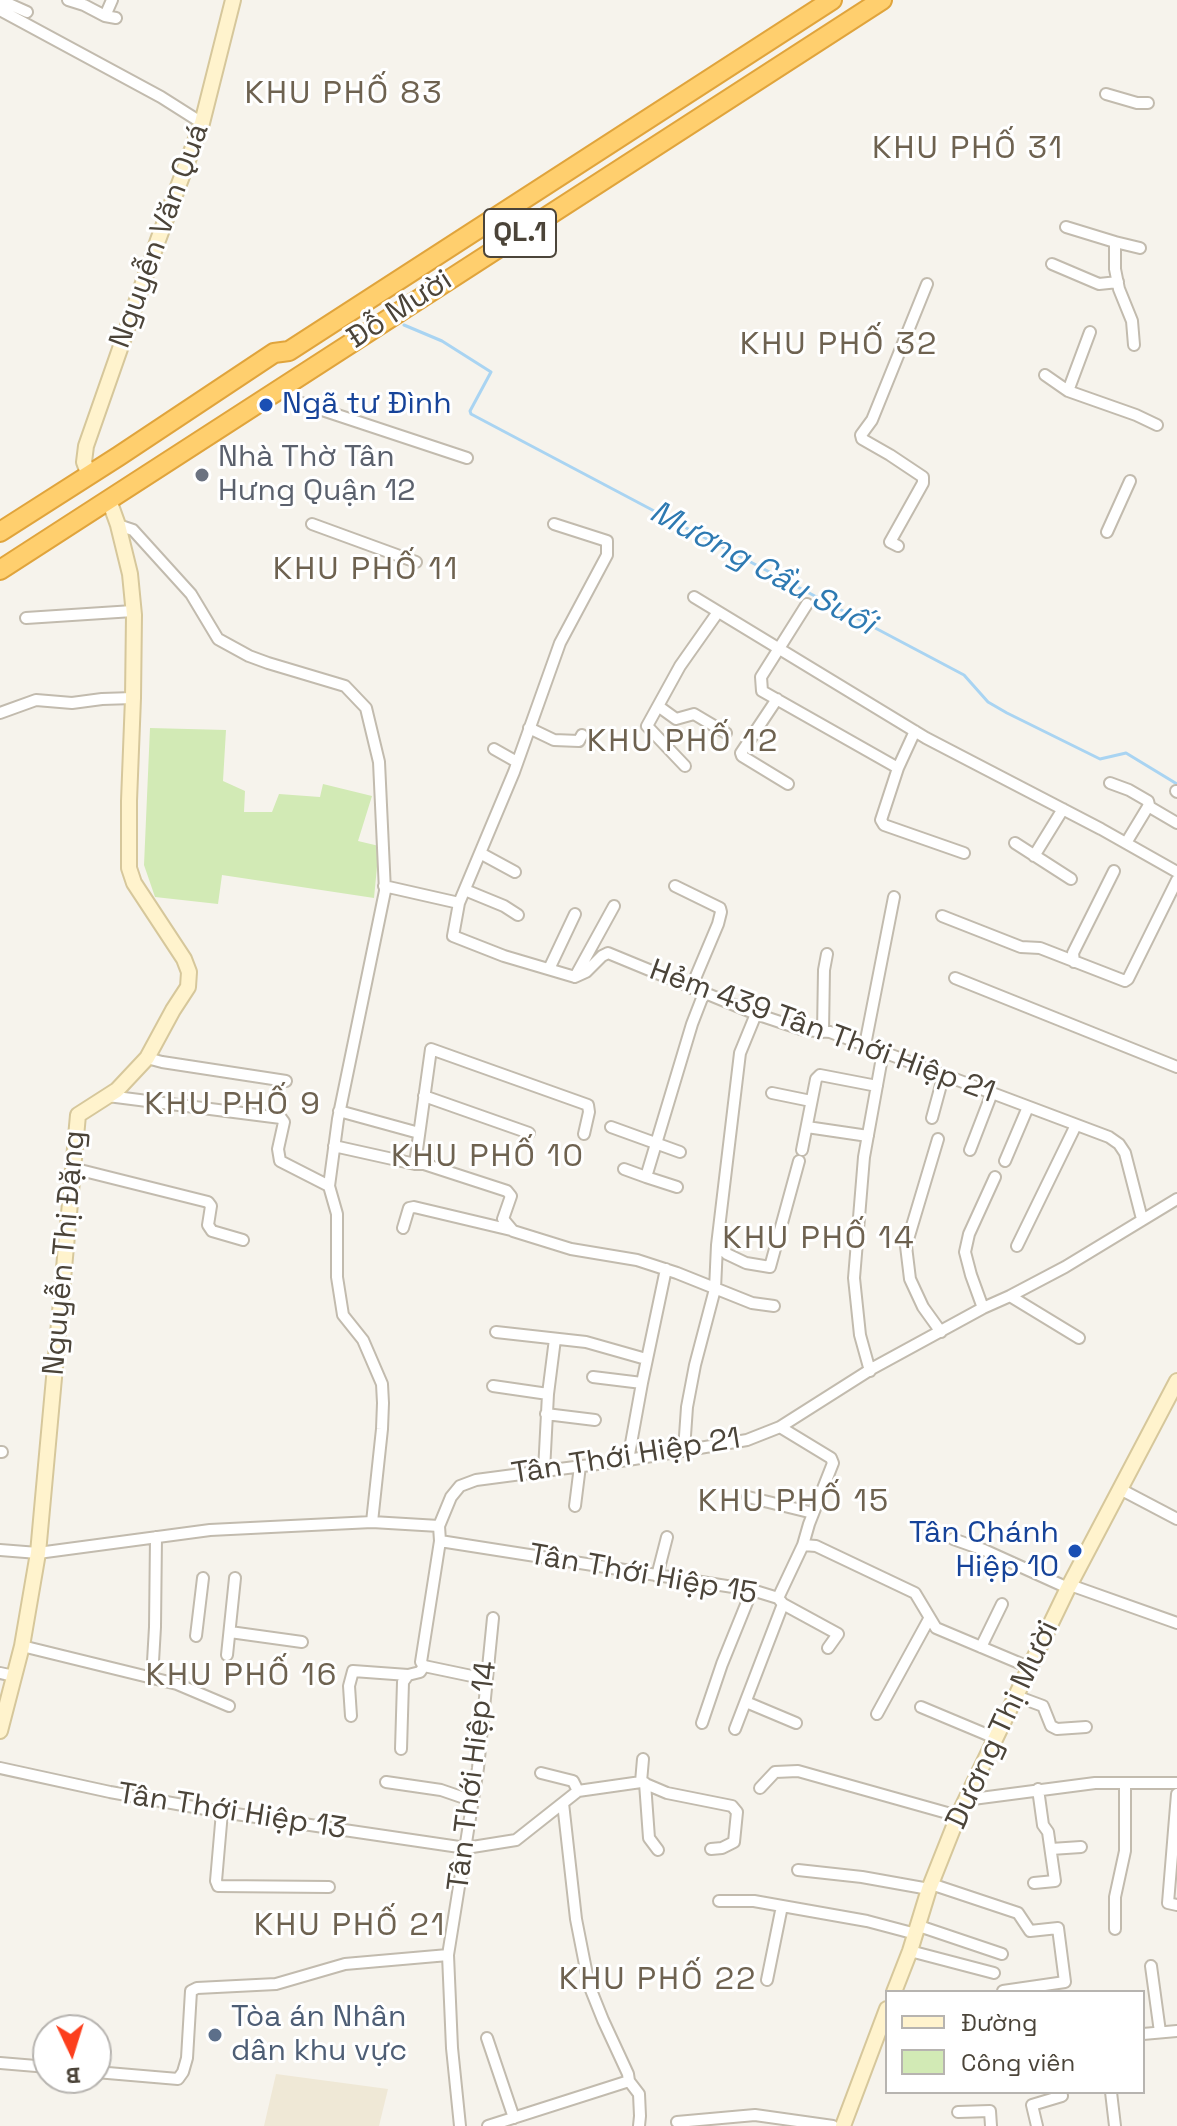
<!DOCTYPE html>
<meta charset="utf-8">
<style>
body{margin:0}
#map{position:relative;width:1177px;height:2126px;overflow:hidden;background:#f6f3ec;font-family:"Space Grotesk",sans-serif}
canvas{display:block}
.legend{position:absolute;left:885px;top:1990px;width:260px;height:104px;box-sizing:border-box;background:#fff;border:2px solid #b7b4b0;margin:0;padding:10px 14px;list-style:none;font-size:24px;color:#4b4439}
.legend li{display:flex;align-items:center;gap:16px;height:40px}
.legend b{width:40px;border:2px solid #b7b4b0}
.north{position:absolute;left:32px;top:2014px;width:80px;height:80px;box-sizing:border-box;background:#fff;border:2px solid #b7b4b0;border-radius:50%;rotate:176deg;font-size:22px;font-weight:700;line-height:32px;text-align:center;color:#4b4439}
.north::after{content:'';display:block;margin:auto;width:28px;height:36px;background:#fc3f1d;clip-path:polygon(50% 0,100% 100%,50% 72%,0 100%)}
</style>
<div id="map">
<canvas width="1177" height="2126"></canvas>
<ul class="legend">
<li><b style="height:10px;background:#fff3cd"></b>Đường</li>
<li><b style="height:22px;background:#d2eab5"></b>Công viên</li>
</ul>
<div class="north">B</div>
</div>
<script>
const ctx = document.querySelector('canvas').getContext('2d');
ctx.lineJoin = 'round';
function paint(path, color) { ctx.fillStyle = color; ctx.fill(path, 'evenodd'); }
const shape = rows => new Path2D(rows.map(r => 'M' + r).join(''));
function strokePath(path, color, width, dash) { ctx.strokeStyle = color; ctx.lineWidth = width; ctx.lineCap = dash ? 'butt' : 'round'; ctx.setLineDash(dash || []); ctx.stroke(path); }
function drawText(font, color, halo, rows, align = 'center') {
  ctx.font = font + ' "Space Grotesk",sans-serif'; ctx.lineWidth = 6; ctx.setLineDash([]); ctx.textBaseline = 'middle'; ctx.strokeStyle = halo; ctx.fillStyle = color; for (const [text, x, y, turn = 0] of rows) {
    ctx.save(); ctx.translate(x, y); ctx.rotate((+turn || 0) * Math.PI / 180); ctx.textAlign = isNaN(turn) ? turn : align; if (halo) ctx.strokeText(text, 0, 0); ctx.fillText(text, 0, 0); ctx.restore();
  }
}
paint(shape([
 [276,2074,388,2089,379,2126,264,2126]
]), '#efe8d6');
paint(shape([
 [150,728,226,730,223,781,245,791,244,812,272,812,279,794,320,797,323,784,372,796,358,841,379,846,374,898,222,875,218,904,155,897,144,865]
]), '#d2eab5');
strokePath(shape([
 [404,325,442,341,491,372,470,411,471,414,964,675,988,702,1007,713,1100,759,1126,753,1177,784]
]), '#a9d4f2', 3);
const street = shape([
 [0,0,27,12],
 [68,0,84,5,105,16,116,18],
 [0,10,161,97,202,123],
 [105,16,112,0],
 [1106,94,1137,103,1148,103],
 [1066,227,1115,242,1115,269,1119,289,1132,321,1134,345],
 [1115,242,1140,248],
 [1052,264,1099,284,1118,282],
 [1045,375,1068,391,1136,415,1157,425],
 [283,386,298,402,467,458],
 [1068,391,1090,332],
 [312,524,416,562],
 [118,525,133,530,191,594,218,639,249,656,268,663,345,686,366,708,379,762,385,891,338,1119,329,1186,337,1214,337,1277,343,1315,363,1340,382,1384,383,1403,382,1429,372,1522],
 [1107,532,1130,481],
 [898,546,890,542,923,483,923,477,890,455,862,439,861,435,872,420,927,284],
 [694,597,926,738,1101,829,1177,872],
 [807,604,761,677,762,691,898,768,881,820,884,825,964,853],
 [26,618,133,611],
 [777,699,741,753,742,756,788,784],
 [658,706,676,719,694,714,726,733],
 [0,713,36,700,72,703,102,699,133,698],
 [529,728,554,740,579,741,582,735],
 [494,749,517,762],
 [685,766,647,726,680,666,718,612],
 [898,768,915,731],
 [1110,783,1129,790,1148,801,1149,805,1126,843],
 [1176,791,1177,792],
 [1148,806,1177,823],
 [1015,843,1071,879],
 [480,853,515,872],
 [1034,856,1063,809],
 [384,886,459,903,514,772,560,643,607,555,607,541,554,524],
 [675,886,720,908,721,912,718,924,691,988],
 [465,890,504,906,518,915],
 [459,903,453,936,504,956,575,977,586,972,602,956,608,953,756,1014,804,1030,830,1032,1109,1137,1119,1144,1125,1153,1142,1219],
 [942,916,1021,947,1040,948,1125,981,1128,979,1177,880],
 [1074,962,1073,953,1114,871],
 [549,969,575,914],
 [575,977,614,906],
 [955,978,1177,1067],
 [756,1014,740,1053,717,1245,727,1254,746,1263,770,1267,799,1161],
 [823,1032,824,970,827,954],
 [865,1045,894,897],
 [147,1058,162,1062,286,1081],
 [772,1093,811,1101],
 [108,1096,281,1118,284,1122,278,1149,280,1161,329,1186],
 [424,1096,529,1133],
 [339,1111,419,1133],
 [932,1118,944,1074],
 [611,1127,680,1152],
 [807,1127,868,1136],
 [584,1134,589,1112,588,1105,431,1049,415,1164,424,1164,507,1191,511,1196,503,1219,513,1231,571,1249,637,1260,677,1273,752,1303,774,1306],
 [938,1139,906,1246,910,1279,923,1307,941,1332],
 [334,1146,415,1164],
 [802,1150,816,1079,820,1075,877,1086],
 [970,1150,992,1093],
 [1005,1161,1028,1107],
 [72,1168,208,1202,211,1206,208,1225,212,1231,243,1240],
 [624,1169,646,1177],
 [677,1187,646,1177,692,1024,704,993],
 [403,1228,409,1208,414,1207,511,1230],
 [1017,1246,1076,1125],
 [1010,1296,1079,1338],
 [983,1308,971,1275,965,1252,969,1234,995,1177],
 [496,1332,586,1342,646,1359],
 [870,1371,860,1335,854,1278,864,1157,883,1052],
 [593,1377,642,1383,666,1269],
 [493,1386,548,1394],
 [546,1414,595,1420],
 [780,1427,831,1458,833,1463,809,1524,803,1545],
 [684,1450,687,1407,695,1365,715,1289,717,1245],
 [0,1452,2,1452],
 [628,1460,642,1383],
 [544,1471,548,1394,555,1339],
 [1120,1489,1177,1519],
 [748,1497,813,1513],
 [575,1506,580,1466],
 [439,1526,440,1541,752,1590,778,1598,803,1545,816,1546,915,1593,936,1628,1031,1668],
 [953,1539,984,1550,1068,1588],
 [440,1541,421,1662,424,1666,486,1679],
 [0,1550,38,1553,210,1530,372,1522,439,1526,451,1497,460,1486,476,1480,628,1460,747,1440,780,1427,873,1368,983,1308,1010,1296,1065,1267,1177,1199],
 [657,1576,667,1537],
 [1070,1585,1177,1623],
 [783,1604,838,1634,828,1648],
 [230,1632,302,1642],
 [196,1636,203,1578],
 [22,1646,177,1684,229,1706],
 [981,1647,1002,1604],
 [227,1655,235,1578],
 [0,1673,14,1676],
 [152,1679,155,1627,156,1537],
 [1016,1696,1043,1706,1051,1726,1057,1729,1086,1727],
 [746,1702,796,1723],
 [921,1707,995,1738],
 [877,1714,929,1619],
 [351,1716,349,1686,353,1671,408,1675,420,1672,424,1666],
 [702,1723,722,1664,752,1590],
 [735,1729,783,1604,778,1598],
 [401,1749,403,1682,408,1675],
 [0,1768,110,1792,222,1812,466,1848,516,1840,578,1791,641,1782,643,1759],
 [541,1773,573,1781,578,1791],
 [386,1782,441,1790,473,1801],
 [641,1782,667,1793,732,1806,737,1812,734,1842,722,1848,711,1849],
 [645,1783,649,1838,658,1850],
 [760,1788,775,1772,798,1771,958,1816],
 [1177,1794,1168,1903,1177,1905],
 [965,1800,1095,1783,1177,1783],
 [563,1803,576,1919,589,1985,603,2020,628,2074,629,2081,639,2094,640,2116,639,2126],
 [222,1812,216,1881,218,1886,329,1887],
 [1051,1849,1081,1847],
 [798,1870,862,1877,929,1889],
 [1034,1883,1055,1881,1048,1832,1043,1825,1038,1789],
 [931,1884,1018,1913,1030,1931,1058,1928,1065,1982,1003,1991],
 [719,1901,754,1901,867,1921,916,1934],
 [919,1926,1002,1954],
 [1115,1929,1115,1897,1125,1851,1125,1783],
 [910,1951,994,1973],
 [1151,1966,1160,2032],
 [767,1980,782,1906],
 [1143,2034,1177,2031],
 [487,2038,514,2118],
 [0,2063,48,2067],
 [96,2072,178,2079,183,2072,187,2058,191,1991,197,1988,276,1984,345,1964,448,1955],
 [1111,2092,1115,2126],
 [958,2112,990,2111,991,2126],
 [677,2122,755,2115,833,2126],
 [460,2126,452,2048,448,1955,478,1768,493,1618],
 [488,2126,629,2081],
 [1037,2126,1032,2105,1062,2096]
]);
const secondary = shape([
 [87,470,84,462,86,446,158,240,202,123,233,0],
 [0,1731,22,1646,38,1553,78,1115,117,1090,147,1058,173,1010,188,987,189,972,184,959,134,883,129,868,129,801,133,698,134,615,130,574,118,525,109,500],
 [894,1992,910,1951,929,1889,958,1816,1068,1588,1177,1381],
 [843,2126,887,2009]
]);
const highway = shape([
 [0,532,119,456,274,353,289,351,832,0],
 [0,570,882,0]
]);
strokePath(street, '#c2bbae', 14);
strokePath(secondary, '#d6c79b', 18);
strokePath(highway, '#e0a43c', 22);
strokePath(street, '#fff', 10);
strokePath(secondary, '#fff3cd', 14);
strokePath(highway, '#ffcf6e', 18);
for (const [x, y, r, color] of [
 [266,405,8,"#1a4fb4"],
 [202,475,8,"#6b7280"],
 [1075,1551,8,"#1a4fb4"],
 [215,2035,8,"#5c6f8a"]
]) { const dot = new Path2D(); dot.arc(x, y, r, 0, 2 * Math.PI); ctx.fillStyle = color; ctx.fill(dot); strokePath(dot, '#fff', 3); }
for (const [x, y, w] of [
 [520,233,72]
]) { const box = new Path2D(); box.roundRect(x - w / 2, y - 24, w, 48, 6); ctx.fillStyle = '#fff'; ctx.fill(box); strokePath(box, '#4b4439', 2); }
drawText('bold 28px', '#4b4439', null, [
 ["QL.1",520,233]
]);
drawText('30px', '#4b4439', '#fff', [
 ["Nguyễn Văn Quá",160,236,-70],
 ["Đỗ Mười",400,310,-33],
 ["Hẻm 439 Tân Thới Hiệp 21",822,1032,20],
 ["Nguyễn Thị Đặng",65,1253,-85],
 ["Tân Thới Hiệp 21",626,1457,-9],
 ["Tân Thới Hiệp 15",643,1575,10],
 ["Dương Thị Mười",1003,1725,-65],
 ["Tân Thới Hiệp 14",473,1776,-83],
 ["Tân Thới Hiệp 13",232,1812,9]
]);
drawText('30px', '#164399', '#fff', [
 ["Ngã tư Đình",282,405],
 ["Tân Chánh",1059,1534,"right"],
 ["Hiệp 10",1059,1568,"right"]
], 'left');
drawText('30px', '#5b616d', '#fff', [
 ["Nhà Thờ Tân",218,458],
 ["Hưng Quận 12",218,492]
], 'left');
drawText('30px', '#4e5e75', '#fff', [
 ["Tòa án Nhân",231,2018],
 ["dân khu vực",231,2052]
], 'left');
ctx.letterSpacing = '2px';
drawText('32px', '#6e6250', '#fff', [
 ["KHU PHỐ 83",344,94],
 ["KHU PHỐ 31",968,149],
 ["KHU PHỐ 32",839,345],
 ["KHU PHỐ 11",366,570],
 ["KHU PHỐ 12",683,742],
 ["KHU PHỐ 9",233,1105],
 ["KHU PHỐ 10",488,1157],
 ["KHU PHỐ 14",819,1239],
 ["KHU PHỐ 15",794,1502],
 ["KHU PHỐ 16",242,1676],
 ["KHU PHỐ 21",350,1926],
 ["KHU PHỐ 22",658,1980]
]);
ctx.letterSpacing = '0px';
drawText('italic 32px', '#2e7ab2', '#fff', [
 ["Mương Cầu Suối",762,569,28]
]);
</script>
